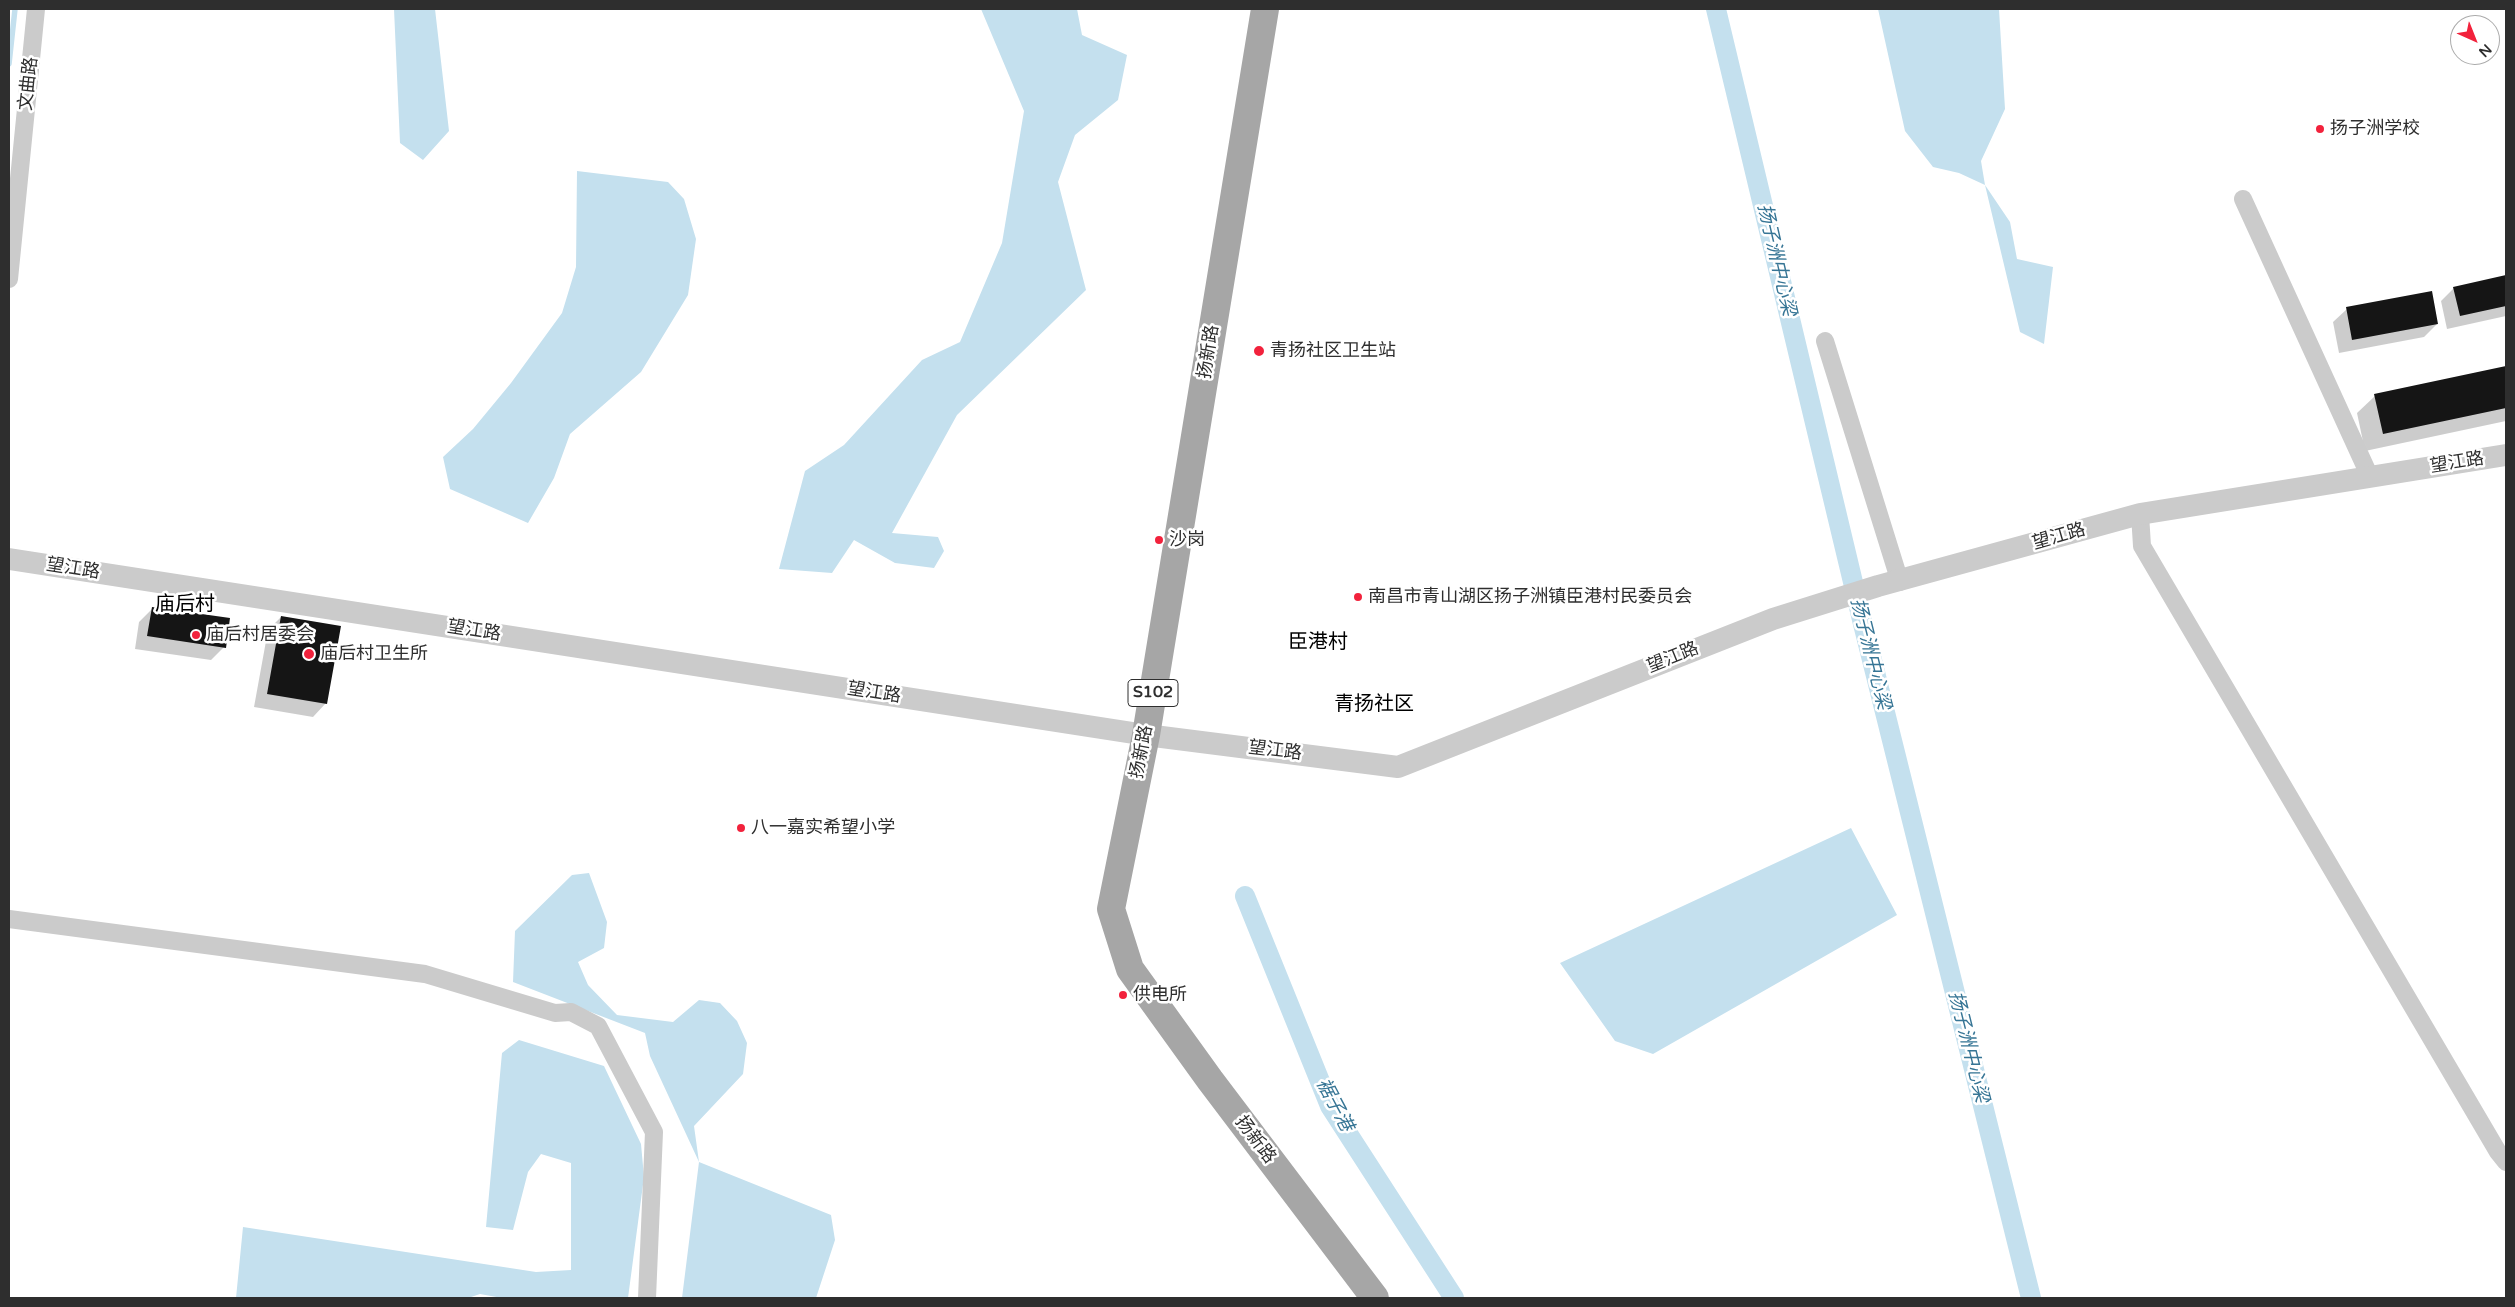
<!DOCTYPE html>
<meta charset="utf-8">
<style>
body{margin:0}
#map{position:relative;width:2515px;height:1307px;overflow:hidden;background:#fff;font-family:"Varela Round",sans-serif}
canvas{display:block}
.frame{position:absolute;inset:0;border:10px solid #2e2e2e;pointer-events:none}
.north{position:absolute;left:2450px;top:15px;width:50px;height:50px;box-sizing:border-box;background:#fff;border:1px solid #ababab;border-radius:50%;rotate:136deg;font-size:14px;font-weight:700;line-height:20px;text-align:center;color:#2e2e2e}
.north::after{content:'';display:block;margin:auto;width:18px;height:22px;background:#f2223c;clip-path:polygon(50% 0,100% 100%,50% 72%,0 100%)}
</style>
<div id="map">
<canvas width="2515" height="1307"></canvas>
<div class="frame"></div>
<div class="north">N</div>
</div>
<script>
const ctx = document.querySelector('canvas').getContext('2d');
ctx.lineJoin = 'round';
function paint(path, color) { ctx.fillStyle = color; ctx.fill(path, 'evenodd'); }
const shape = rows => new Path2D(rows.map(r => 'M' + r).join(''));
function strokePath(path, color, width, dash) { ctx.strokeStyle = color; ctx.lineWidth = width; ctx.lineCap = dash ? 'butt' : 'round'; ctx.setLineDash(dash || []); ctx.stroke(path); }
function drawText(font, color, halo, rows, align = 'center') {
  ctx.font = font + ' "Varela Round","Noto Sans SC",sans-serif'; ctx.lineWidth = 5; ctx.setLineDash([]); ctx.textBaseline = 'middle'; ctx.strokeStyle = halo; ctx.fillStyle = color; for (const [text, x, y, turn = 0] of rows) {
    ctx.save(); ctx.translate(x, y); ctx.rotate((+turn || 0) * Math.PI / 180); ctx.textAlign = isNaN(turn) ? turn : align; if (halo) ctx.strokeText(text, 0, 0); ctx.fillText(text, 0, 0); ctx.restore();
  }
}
paint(shape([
 [394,9,435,9,449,131,423,160,400,143],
 [981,9,1077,9,1082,35,1127,55,1118,100,1075,135,1058,182,1086,290,957,415,892,533,938,537,944,551,934,568,895,563,854,540,832,573,779,569,805,471,844,445,922,360,960,342,1002,243,1024,111],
 [1878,9,1999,9,2005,109,1981,161,1985,185,2010,222,2017,259,2053,267,2044,344,2020,332,1985,185,1959,173,1933,167,1905,131],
 [577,171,668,182,684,199,696,239,688,295,641,372,570,434,554,478,528,523,450,489,443,457,473,429,511,383,562,313,576,267],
 [1851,828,1897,915,1653,1054,1615,1041,1560,963],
 [589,873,607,922,604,948,578,962,588,985,617,1015,673,1022,699,1000,720,1003,737,1021,747,1043,743,1074,694,1126,699,1162,831,1215,835,1240,816,1298,682,1298,699,1162,650,1056,645,1033,513,982,515,931,572,875],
 [519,1040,604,1066,641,1144,644,1177,628,1298,502,1298,480,1294,468,1298,236,1298,243,1227,536,1272,571,1270,571,1163,541,1154,528,1172,513,1230,486,1227,502,1053]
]), '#c4e0ee');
paint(shape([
 [2506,277,2506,316,2447,329,2441,301,2454,288],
 [2347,309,2437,324,2424,337,2339,353,2333,322],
 [2506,368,2506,421,2365,451,2357,413,2375,396],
 [152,609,224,647,211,660,135,649,139,622],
 [281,617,326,703,313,717,254,707,268,630]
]), '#0003');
strokePath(shape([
 [9,64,15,9]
]), '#c4e0ee', 5.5);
strokePath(shape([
 [1716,9,1863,624,2031,1298],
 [1245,896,1330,1106,1454,1298]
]), '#c4e0ee', 20);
paint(shape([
 [2506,275,2506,306,2460,316,2453,287],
 [2432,291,2438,324,2352,340,2346,307],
 [2506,366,2506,408,2383,434,2374,394],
 [152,607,230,618,226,648,147,636],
 [281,616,341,626,327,704,267,694]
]), '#151515');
strokePath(shape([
 [2243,199,2370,477],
 [9,279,36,9],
 [1825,341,1900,582],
 [2140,514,2142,546,2498,1152,2506,1162],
 [9,919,425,974,555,1013,571,1012,598,1026,654,1132,647,1298]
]), '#cbcbcb', 18);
strokePath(shape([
 [9,559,1146,735,1398,767,1773,619,1878,586,2140,514,2506,455]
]), '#cbcbcb', 22);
strokePath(shape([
 [1265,9,1146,735,1111,909,1130,969,1210,1080,1375,1298]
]), '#a6a6a6', 28);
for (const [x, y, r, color] of [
 [2320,129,5,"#f2223c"],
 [1259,351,6,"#f2223c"],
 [1159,540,5,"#f2223c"],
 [1358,597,5,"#f2223c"],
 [196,635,5,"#f2223c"],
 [309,654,6,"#f2223c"],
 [741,828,5,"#f2223c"],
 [1123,995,5,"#f2223c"]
]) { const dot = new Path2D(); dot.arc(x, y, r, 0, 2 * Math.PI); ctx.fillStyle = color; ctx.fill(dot); strokePath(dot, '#fff', 2); }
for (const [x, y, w] of [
 [1153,693,50]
]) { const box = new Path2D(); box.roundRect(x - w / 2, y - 13.5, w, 27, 4); ctx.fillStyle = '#fff'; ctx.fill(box); strokePath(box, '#2e2e2e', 1); }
drawText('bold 16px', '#2e2e2e', null, [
 ["S102",1153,693]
]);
drawText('18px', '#2e2e2e', '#fff', [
 ["文曲路",29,84,-84],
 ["扬新路",1209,352,-81],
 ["望江路",2457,463,-9],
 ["望江路",2059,537,-16],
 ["望江路",73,569,9],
 ["望江路",474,631,9],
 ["望江路",1673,658,-22],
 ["望江路",874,693,9],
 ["望江路",1275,751,7],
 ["扬新路",1142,752,-79],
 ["扬新路",1255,1140,53]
]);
drawText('18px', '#2e2e2e', '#fff', [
 ["扬子洲学校",2330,129],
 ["青扬社区卫生站",1270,351],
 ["沙岗",1169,540],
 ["南昌市青山湖区扬子洲镇臣港村民委员会",1368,597],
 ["庙后村居委会",206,635],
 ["庙后村卫生所",320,654],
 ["八一嘉实希望小学",751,828],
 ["供电所",1133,995]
], 'left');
drawText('italic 19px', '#367595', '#fff', [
 ["扬子洲中心梁",1776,260,77],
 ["扬子洲中心梁",1870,654,76],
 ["扬子洲中心梁",1968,1047,76],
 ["裾子港",1334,1105,62]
]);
drawText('20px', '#000', '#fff', [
 ["庙后村",185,605],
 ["臣港村",1318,643],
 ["青扬社区",1374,705]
]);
</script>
